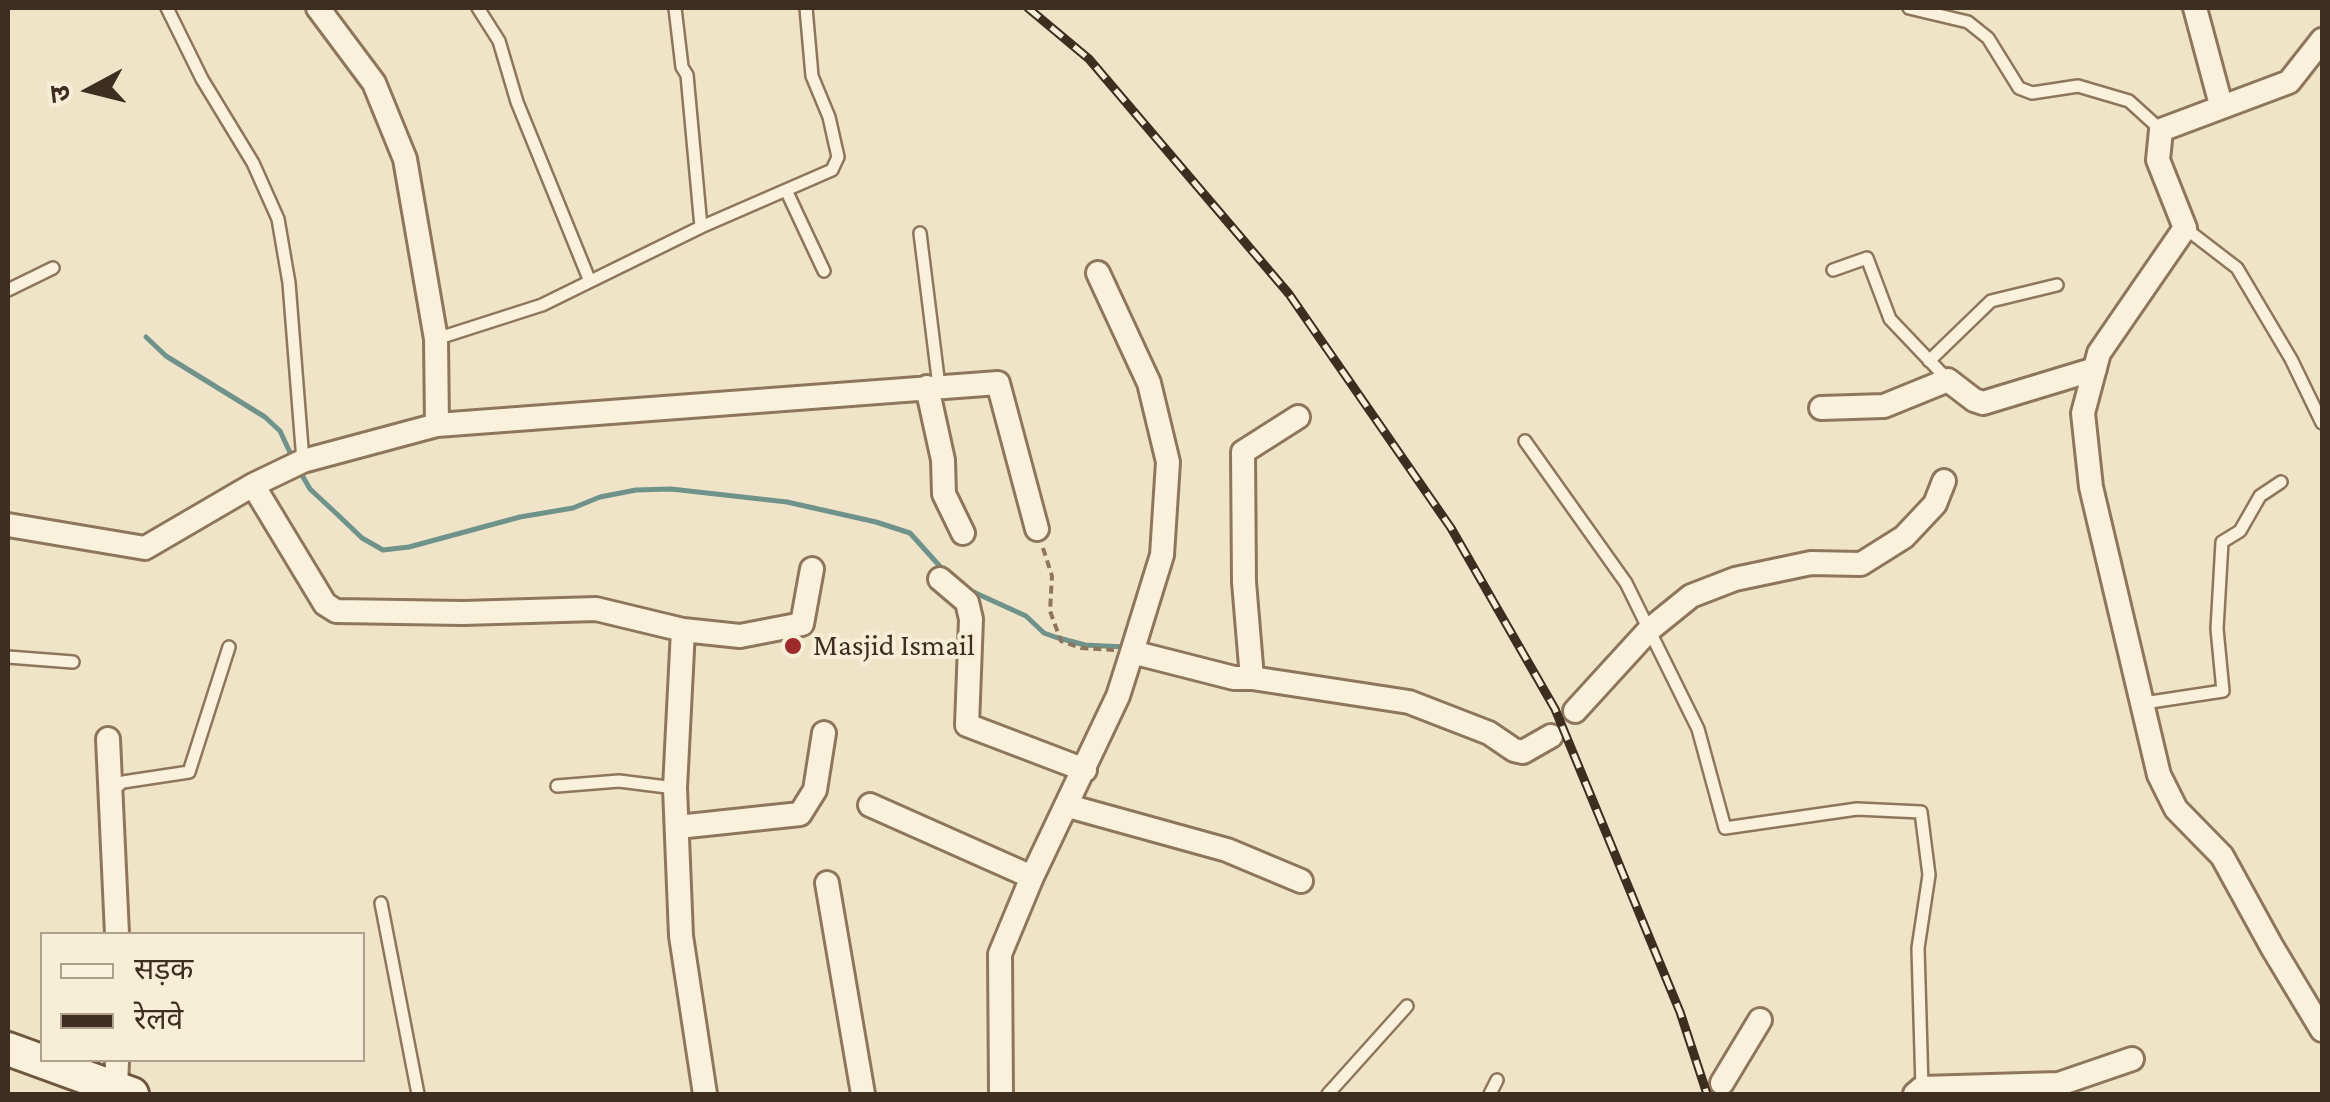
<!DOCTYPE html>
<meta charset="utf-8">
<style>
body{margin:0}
#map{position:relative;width:2330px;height:1102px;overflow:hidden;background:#f0e4c8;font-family:"Crimson Pro","Noto Sans Devanagari",serif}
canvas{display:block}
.frame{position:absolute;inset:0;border:10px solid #3d2e20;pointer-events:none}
.legend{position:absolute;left:40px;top:932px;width:325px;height:130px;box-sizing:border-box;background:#f7eed8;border:2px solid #ada18e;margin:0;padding:12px 18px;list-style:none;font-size:30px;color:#3d2e20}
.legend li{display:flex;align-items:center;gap:20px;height:50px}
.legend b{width:50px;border:2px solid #ada18e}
.north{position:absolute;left:40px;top:40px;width:100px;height:100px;-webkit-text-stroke:8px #f7eed8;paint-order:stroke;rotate:263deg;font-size:28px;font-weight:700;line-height:40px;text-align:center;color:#3d2e20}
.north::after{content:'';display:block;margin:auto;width:35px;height:45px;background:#3d2e20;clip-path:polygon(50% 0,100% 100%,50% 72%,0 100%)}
</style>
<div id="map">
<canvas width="2330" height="1102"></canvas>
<div class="frame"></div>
<ul class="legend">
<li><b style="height:12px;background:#faf1dc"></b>सड़क</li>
<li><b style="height:12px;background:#3d2e20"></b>रेलवे</li>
</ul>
<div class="north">उ</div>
</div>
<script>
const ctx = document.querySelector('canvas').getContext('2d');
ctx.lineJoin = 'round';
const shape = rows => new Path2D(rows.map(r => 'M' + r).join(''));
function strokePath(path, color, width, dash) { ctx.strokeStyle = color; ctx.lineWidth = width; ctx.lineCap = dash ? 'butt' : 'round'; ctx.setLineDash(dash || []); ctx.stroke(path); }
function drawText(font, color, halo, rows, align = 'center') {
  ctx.font = font + ' "Crimson Pro",serif'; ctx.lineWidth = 8; ctx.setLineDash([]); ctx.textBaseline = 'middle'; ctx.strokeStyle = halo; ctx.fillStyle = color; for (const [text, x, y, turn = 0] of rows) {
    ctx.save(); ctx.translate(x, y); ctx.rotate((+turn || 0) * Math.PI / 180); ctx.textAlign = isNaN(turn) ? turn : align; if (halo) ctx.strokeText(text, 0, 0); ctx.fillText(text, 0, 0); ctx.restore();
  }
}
strokePath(shape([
 [146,337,166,356,265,417,280,431,294,461],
 [299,470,310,489,339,516,362,538,383,550,409,547,520,517,573,508,600,497,636,490,671,489,787,502,876,522,910,533,945,572],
 [969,590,1026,616,1044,633,1055,637,1085,645,1125,647]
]), '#6f938a', 5);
const lane = shape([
 [167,8,202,79,253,163,278,219,289,283,303,461],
 [478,8,499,41,517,102,589,279],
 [675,8,682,67,687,75,701,227],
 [1909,8,1968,22,1988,38,2019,88,2032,93,2078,86,2129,101,2161,130],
 [786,190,824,271],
 [2185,228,2237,268,2291,359,2322,423],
 [920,233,939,386],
 [1833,270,1867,258,1890,319,1948,380],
 [8,290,53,268],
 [436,339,542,305,701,227,832,170,838,157,829,117,812,76,806,8],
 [1929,361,1991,301,2057,285],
 [1525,441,1626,583,1698,729,1725,828,1857,809,1921,812,1929,875,1918,948,1922,1088],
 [8,657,73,662],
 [2144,703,2223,691,2217,629,2222,542,2240,531,2260,496,2281,482],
 [557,786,619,781,675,788],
 [110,792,123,782,189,772,229,647],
 [381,903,418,1094],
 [1328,1094,1407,1006],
 [1490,1094,1497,1080]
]);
const street = shape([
 [318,8,374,83,405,159,436,339,437,425],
 [2195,8,2221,105],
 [2322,40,2289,82,2161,130,2158,160,2185,228,2099,353,2083,413,2091,487,2159,775,2176,809,2222,856,2272,947,2322,1030],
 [1098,273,1149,383,1168,462,1162,555,1132,652,1234,678,1252,678,1409,702,1489,733,1514,750,1523,752,1551,736],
 [927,387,943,460,944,494,963,533],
 [1821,408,1884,406,1948,380,1974,400,1983,403,2095,369],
 [253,485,325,604,336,611,463,613,596,609,683,630,675,788,681,936,705,1094],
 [8,525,145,548,253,485,303,461,437,425,998,383,1037,529],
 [940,579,967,602,971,619,967,725,1085,770],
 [683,630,740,636,802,624,812,569],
 [1252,678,1244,582,1243,452,1298,417],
 [1575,711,1649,630,1691,596,1735,579,1811,563,1861,564,1904,537,1935,504,1944,481],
 [108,739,117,934],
 [870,805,1032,877],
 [1068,806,1227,850,1301,881],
 [678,827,800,814,815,790,824,733],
 [827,883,863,1094],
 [1722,1083,1760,1020],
 [116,1091,117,1060],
 [1001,1094,1000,954,1032,877,1118,696,1132,652],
 [1915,1094,1922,1088,2059,1084,2132,1059]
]);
const secondary = shape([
 [8,1049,132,1094]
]);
strokePath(lane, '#8d765c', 16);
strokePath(street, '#8d765c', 28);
strokePath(secondary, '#6f573f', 38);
strokePath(shape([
 [1043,548,1052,576,1050,611,1061,641,1081,648,1114,650]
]), '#8d765c', 4, [8, 5]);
strokePath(lane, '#faf1dc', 11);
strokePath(street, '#faf1dc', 22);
strokePath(secondary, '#faf1dc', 32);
const rail = shape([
 [1028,8,1089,59,1289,294,1451,528,1555,709,1680,1012,1707,1094]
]);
strokePath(rail, '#3d2e20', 9);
strokePath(rail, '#f7eed8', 5, [15]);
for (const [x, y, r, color] of [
 [793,646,10,"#9e2a2b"]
]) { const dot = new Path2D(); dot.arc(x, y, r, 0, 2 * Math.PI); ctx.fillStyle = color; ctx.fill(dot); strokePath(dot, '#f7eed8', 4); }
drawText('30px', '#3d2e20', '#f7eed8', [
 ["Masjid Ismail",813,646]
], 'left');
</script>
